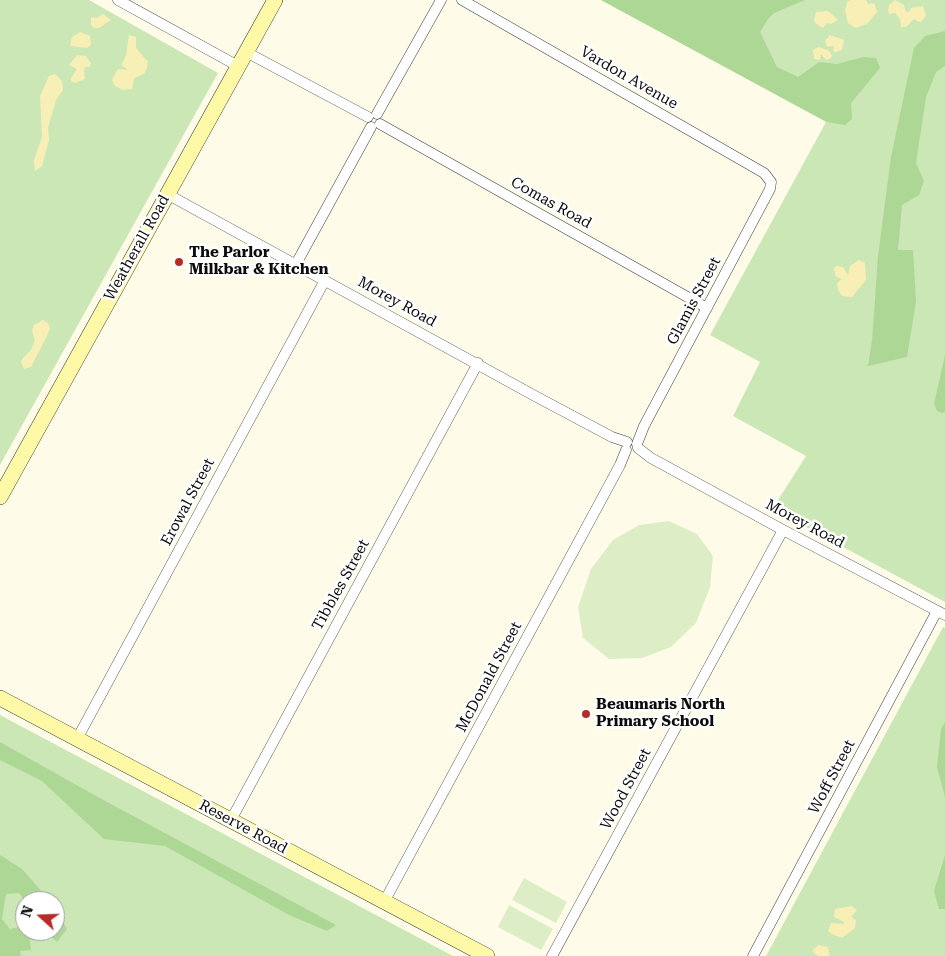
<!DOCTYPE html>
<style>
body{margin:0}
#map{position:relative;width:945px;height:956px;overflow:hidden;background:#fefce9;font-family:"Roboto Serif",serif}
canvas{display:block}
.north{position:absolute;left:15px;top:891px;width:50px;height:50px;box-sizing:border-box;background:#fff;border:1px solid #9d9d9d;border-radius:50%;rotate:290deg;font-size:14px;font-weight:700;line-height:20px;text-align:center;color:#0b0b0b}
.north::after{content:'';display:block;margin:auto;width:18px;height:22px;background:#b62b28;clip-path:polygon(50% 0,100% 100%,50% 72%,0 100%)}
</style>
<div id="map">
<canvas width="945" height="956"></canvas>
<div class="north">N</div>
</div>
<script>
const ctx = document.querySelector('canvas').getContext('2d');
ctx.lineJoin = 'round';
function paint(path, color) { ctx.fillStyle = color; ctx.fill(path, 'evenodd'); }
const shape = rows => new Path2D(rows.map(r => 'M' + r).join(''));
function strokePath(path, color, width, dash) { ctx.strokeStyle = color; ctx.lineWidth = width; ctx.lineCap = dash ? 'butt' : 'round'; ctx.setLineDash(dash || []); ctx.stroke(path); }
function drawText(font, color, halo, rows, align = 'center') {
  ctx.font = font + ' "Roboto Serif",serif'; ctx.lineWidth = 5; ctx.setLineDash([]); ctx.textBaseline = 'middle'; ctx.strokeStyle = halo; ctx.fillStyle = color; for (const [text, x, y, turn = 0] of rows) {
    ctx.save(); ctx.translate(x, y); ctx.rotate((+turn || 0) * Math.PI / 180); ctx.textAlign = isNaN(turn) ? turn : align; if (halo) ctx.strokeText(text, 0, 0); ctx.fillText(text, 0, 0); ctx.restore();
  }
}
paint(shape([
 [0,0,89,0,218,73,0,465],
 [601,0,945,0,945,602,769,507,778,500,806,456,733,416,760,362,710,335,826,122],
 [943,627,945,628,945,956,766,956],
 [0,715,453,956,0,956],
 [25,901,55,901,55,931,25,931]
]), '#cbe7b5');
paint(shape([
 [601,0,805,0,774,13,768,19,760,32,777,67,798,77,819,62,837,64,864,57,876,58,880,68,851,103,852,119,845,125,827,122],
 [945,31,945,66,936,72,926,97,916,163,924,181,919,195,902,205,898,250,913,250,916,301,907,357,868,366,872,341,878,256,891,157,914,48,925,36],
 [945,355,945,412,942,413,937,411,934,404],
 [945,722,945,797,937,767,941,729],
 [0,742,96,796,336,925,327,931,289,915,165,846,104,839,42,781,0,760],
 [0,855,22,869,50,901,25,901,19,893,6,894,2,919,10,929,24,926,25,931,29,933,31,950,20,951,21,956,0,956],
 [945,855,945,909,939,909,934,891],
 [55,907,67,929,57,942,45,931,55,931]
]), '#add794');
paint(shape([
 [851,0,866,0,868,4,873,3,875,5,877,12,867,24,855,28,848,23,845,11,847,2],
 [895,0,904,5,906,12,909,12,911,8,923,6,926,16,922,21,918,22,914,19,906,27,901,27,900,19,895,13,889,14,888,10,889,5],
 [828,11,838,20,831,24,827,23,823,28,819,26,814,21,816,12],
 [103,14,111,20,99,28,94,28,91,25,91,17,97,18],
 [80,32,90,36,91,45,87,48,70,46,72,37],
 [129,35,136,37,136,48,148,62,147,68,144,74,134,78,132,89,122,90,114,85,112,80,118,69,128,70,121,65,126,56],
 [830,35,844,40,842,50,835,52,833,51,834,46,827,47,825,41],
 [818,47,828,50,832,55,831,58,826,60,821,54,820,60,814,59,813,50],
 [77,55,86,56,91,63,90,67,85,67,84,70,85,79,75,83,71,81,71,78,77,69,69,65],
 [55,74,62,81,63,90,56,100,48,128,49,140,42,166,35,171,34,160,42,137,40,96,49,76],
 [859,260,865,263,866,280,852,297,842,296,838,290,837,283,842,279,836,277,834,269,836,266,843,267,848,275,850,266],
 [43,320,48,323,50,328,47,336,31,367,24,369,21,362,23,358,31,350,35,340,32,331,34,325],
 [852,906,857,910,851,917,856,920,855,928,842,938,832,934,828,931,831,923,843,924,844,922,834,917,835,909],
 [818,945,828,947,830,956,818,956,812,951]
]), '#f8efb7');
paint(shape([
 [669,521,697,534,713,556,710,587,696,623,671,647,642,658,609,659,583,638,578,607,591,569,613,540,639,525],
 [524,878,567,902,556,923,512,900],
 [509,905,553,929,541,950,498,927]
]), '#ddeec6');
const street = shape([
 [118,0,238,66],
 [462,0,764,173,771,182,770,189,644,426,637,444],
 [246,52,368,117],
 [377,114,441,0],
 [380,124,707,308],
 [167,194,535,396,612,437,627,442],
 [296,264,371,127],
 [638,448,651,458,783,530,945,615],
 [77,739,325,280],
 [231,820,478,363],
 [384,902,620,465,626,450],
 [552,956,783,530],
 [753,956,937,611]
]);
const secondary = shape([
 [0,497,275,0],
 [0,698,487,956]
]);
strokePath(street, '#3e3e3e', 11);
strokePath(secondary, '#2d2d2d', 16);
strokePath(street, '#fff', 10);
strokePath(secondary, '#fdf9a6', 15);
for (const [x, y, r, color] of [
 [179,262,5,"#b62b28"],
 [586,714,5,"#b62b28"]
]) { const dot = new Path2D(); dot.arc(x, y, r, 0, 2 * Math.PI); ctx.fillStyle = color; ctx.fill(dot); strokePath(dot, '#fff', 2); }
drawText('15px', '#0b0b0b', '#fff', [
 ["Vardon Avenue",629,78,30],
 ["Comas Road",551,203,29],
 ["Weatherall Road",137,248,-61],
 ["Glamis Street",694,301,-62],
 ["Morey Road",397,302,29],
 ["Erowal Street",188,502,-62],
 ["Morey Road",805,524,28],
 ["Tibbles Street",341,585,-61],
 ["McDonald Street",489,677,-62],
 ["Woff Street",832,777,-62],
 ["Wood Street",626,789,-62],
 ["Reserve Road",243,827,28]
]);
drawText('bold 15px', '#0b0b0b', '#fff', [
 ["The Parlor",189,253],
 ["Milkbar & Kitchen",189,270],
 ["Beaumaris North",596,705],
 ["Primary School",596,722]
], 'left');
</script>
